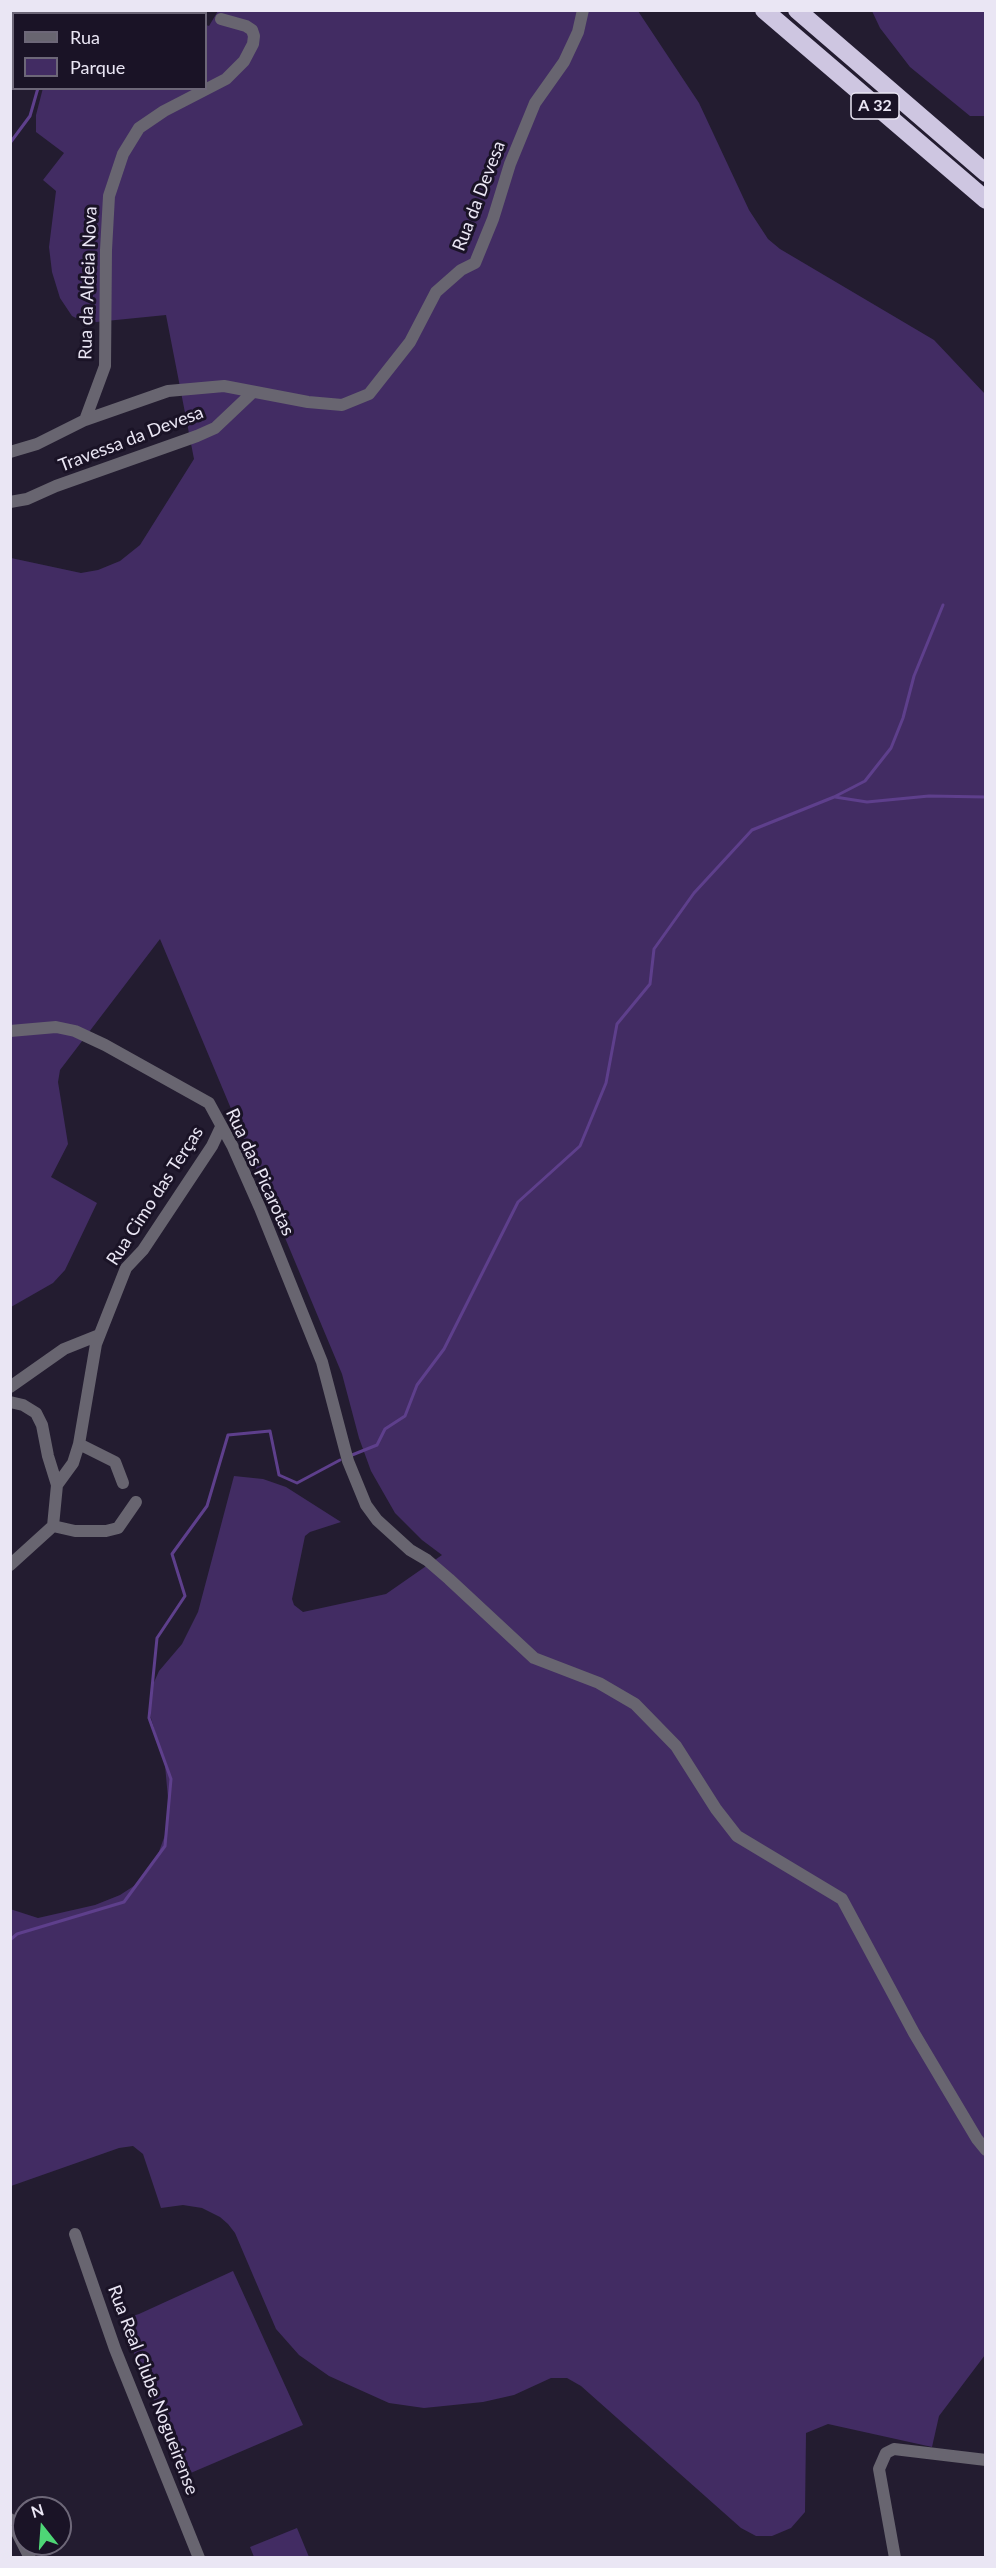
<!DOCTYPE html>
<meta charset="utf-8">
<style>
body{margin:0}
#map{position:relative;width:996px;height:2568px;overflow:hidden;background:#231c30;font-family:Lato,sans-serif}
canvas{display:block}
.frame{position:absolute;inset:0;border:12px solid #eae6f4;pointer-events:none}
.legend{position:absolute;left:12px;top:12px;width:195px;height:78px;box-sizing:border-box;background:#1a1326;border:2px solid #6d6778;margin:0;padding:8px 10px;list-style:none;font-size:18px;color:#eae6f4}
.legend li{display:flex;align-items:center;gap:12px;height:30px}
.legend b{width:30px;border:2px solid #6d6778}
.north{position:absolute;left:12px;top:2496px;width:60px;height:60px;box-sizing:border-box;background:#1a1326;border:2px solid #6d6778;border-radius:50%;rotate:343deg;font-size:16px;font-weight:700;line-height:24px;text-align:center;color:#eae6f4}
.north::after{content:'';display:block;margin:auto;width:21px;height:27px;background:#4ed676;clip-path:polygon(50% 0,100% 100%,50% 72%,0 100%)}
</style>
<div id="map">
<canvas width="996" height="2568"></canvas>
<div class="frame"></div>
<ul class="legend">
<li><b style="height:8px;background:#686570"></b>Rua</li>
<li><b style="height:16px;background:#422c63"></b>Parque</li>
</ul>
<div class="north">N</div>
</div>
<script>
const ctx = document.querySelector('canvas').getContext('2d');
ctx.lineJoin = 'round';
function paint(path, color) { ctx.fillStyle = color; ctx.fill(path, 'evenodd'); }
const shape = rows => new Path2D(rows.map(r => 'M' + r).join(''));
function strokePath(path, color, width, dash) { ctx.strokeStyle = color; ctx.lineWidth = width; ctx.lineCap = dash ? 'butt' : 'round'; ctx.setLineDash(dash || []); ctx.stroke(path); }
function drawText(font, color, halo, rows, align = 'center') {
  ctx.font = font + ' Lato,sans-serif'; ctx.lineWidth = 6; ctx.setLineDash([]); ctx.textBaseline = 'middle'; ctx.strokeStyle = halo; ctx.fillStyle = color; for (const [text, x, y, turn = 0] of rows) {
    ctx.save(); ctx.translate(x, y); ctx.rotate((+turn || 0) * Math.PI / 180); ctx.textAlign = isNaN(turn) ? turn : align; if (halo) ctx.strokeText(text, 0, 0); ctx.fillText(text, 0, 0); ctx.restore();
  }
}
paint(shape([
 [170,11,177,13,101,14,99,11],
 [218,11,638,11,699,103,749,210,768,239,780,249,934,340,985,394,985,2355,939,2416,932,2447,828,2424,806,2433,805,2512,791,2528,772,2536,756,2536,741,2528,581,2386,567,2378,551,2378,514,2395,483,2402,424,2408,389,2403,329,2376,299,2355,276,2329,235,2233,228,2224,220,2217,202,2208,183,2205,161,2208,143,2154,133,2146,119,2148,11,2186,10,1909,38,1918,95,1905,120,1895,140,1882,156,1860,165,1835,169,1809,165,1765,151,1718,151,1689,159,1671,182,1644,198,1612,234,1476,263,1479,286,1487,341,1522,310,1532,305,1536,292,1599,294,1605,303,1612,386,1594,442,1555,422,1540,395,1513,371,1471,359,1438,342,1374,160,939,60,1070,58,1082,68,1144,51,1177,97,1203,65,1270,53,1283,11,1307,11,558,81,573,98,570,120,561,140,545,194,459,166,315,86,323,72,316,60,298,52,272,49,247,56,191,43,180,64,153,36,132,36,115,43,88,206,88,206,25,209,26],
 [872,11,985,11,985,116,970,116,910,67,880,28],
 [233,2271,303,2425,186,2475,120,2320,139,2314],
 [297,2528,309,2557,254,2557,250,2547]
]), '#422c63');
strokePath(shape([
 [55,10,56,14],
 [10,143,30,116,38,88],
 [835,797,867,802,929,796,986,797],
 [352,1455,377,1445,385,1429,405,1416,417,1385,444,1349,518,1202,580,1146,606,1083,617,1024,650,984,654,949,694,893,752,830,834,797,865,781,891,748,903,718,914,676,943,605],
 [10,1940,17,1934,124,1902,165,1846,171,1779,149,1718,157,1638,185,1596,172,1554,207,1506,228,1435,270,1431,279,1475,297,1483,340,1460]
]), '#5e3f8c', 3);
strokePath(shape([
 [85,420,105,366,106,250,109,196,123,154,139,128,164,111,226,79,244,61,253,44,254,36,252,30,246,26,221,19],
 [10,452,37,444,85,420,168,391,224,386,308,402,342,405,369,394,410,342,436,292,461,270,475,263,493,219,510,164,535,103,564,62,578,32,583,10],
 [10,502,27,499,56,486,197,436,215,428,253,392],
 [10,1031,56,1027,75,1031,105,1045,209,1103,233,1147,260,1208,322,1362,348,1461,366,1505,377,1520,410,1550,427,1560,449,1579,534,1658,599,1683,635,1704,676,1746,716,1809,737,1836,842,1899,914,2033,977,2139,986,2150],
 [10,1387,64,1349,99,1335],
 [10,1402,23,1405,36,1413,42,1425,48,1456,57,1485],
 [79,1444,115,1462,123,1483],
 [53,1526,57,1485,73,1463,79,1444,96,1344,126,1268,143,1250,212,1146,221,1127],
 [53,1526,75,1531,106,1531,118,1528,136,1502],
 [10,1565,53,1526],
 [75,2234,115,2349,199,2558],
 [10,2519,30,2558],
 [895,2558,879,2469,886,2453,894,2449,986,2460]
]), '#686570', 12);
strokePath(shape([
 [764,10,986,200],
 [797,10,986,173]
]), '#cec6e1', 18);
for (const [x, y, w] of [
 [875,106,48]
]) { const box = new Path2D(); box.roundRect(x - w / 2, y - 13, w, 26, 4.5); ctx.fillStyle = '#1a1326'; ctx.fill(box); strokePath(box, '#eae6f4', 1.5); }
drawText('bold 16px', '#eae6f4', null, [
 ["A 32",875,106]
]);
drawText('18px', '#eae6f4', '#1a1326', [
 ["Rua da Devesa",479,196,-69],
 ["Rua da Aldeia Nova",88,283,-88],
 ["Travessa da Devesa",131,439,-21],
 ["Rua das Picarotas",260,1172,65],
 ["Rua Cimo das Terças",155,1196,-57],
 ["Rua Real Clube Nogueirense",153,2390,69]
]);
</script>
